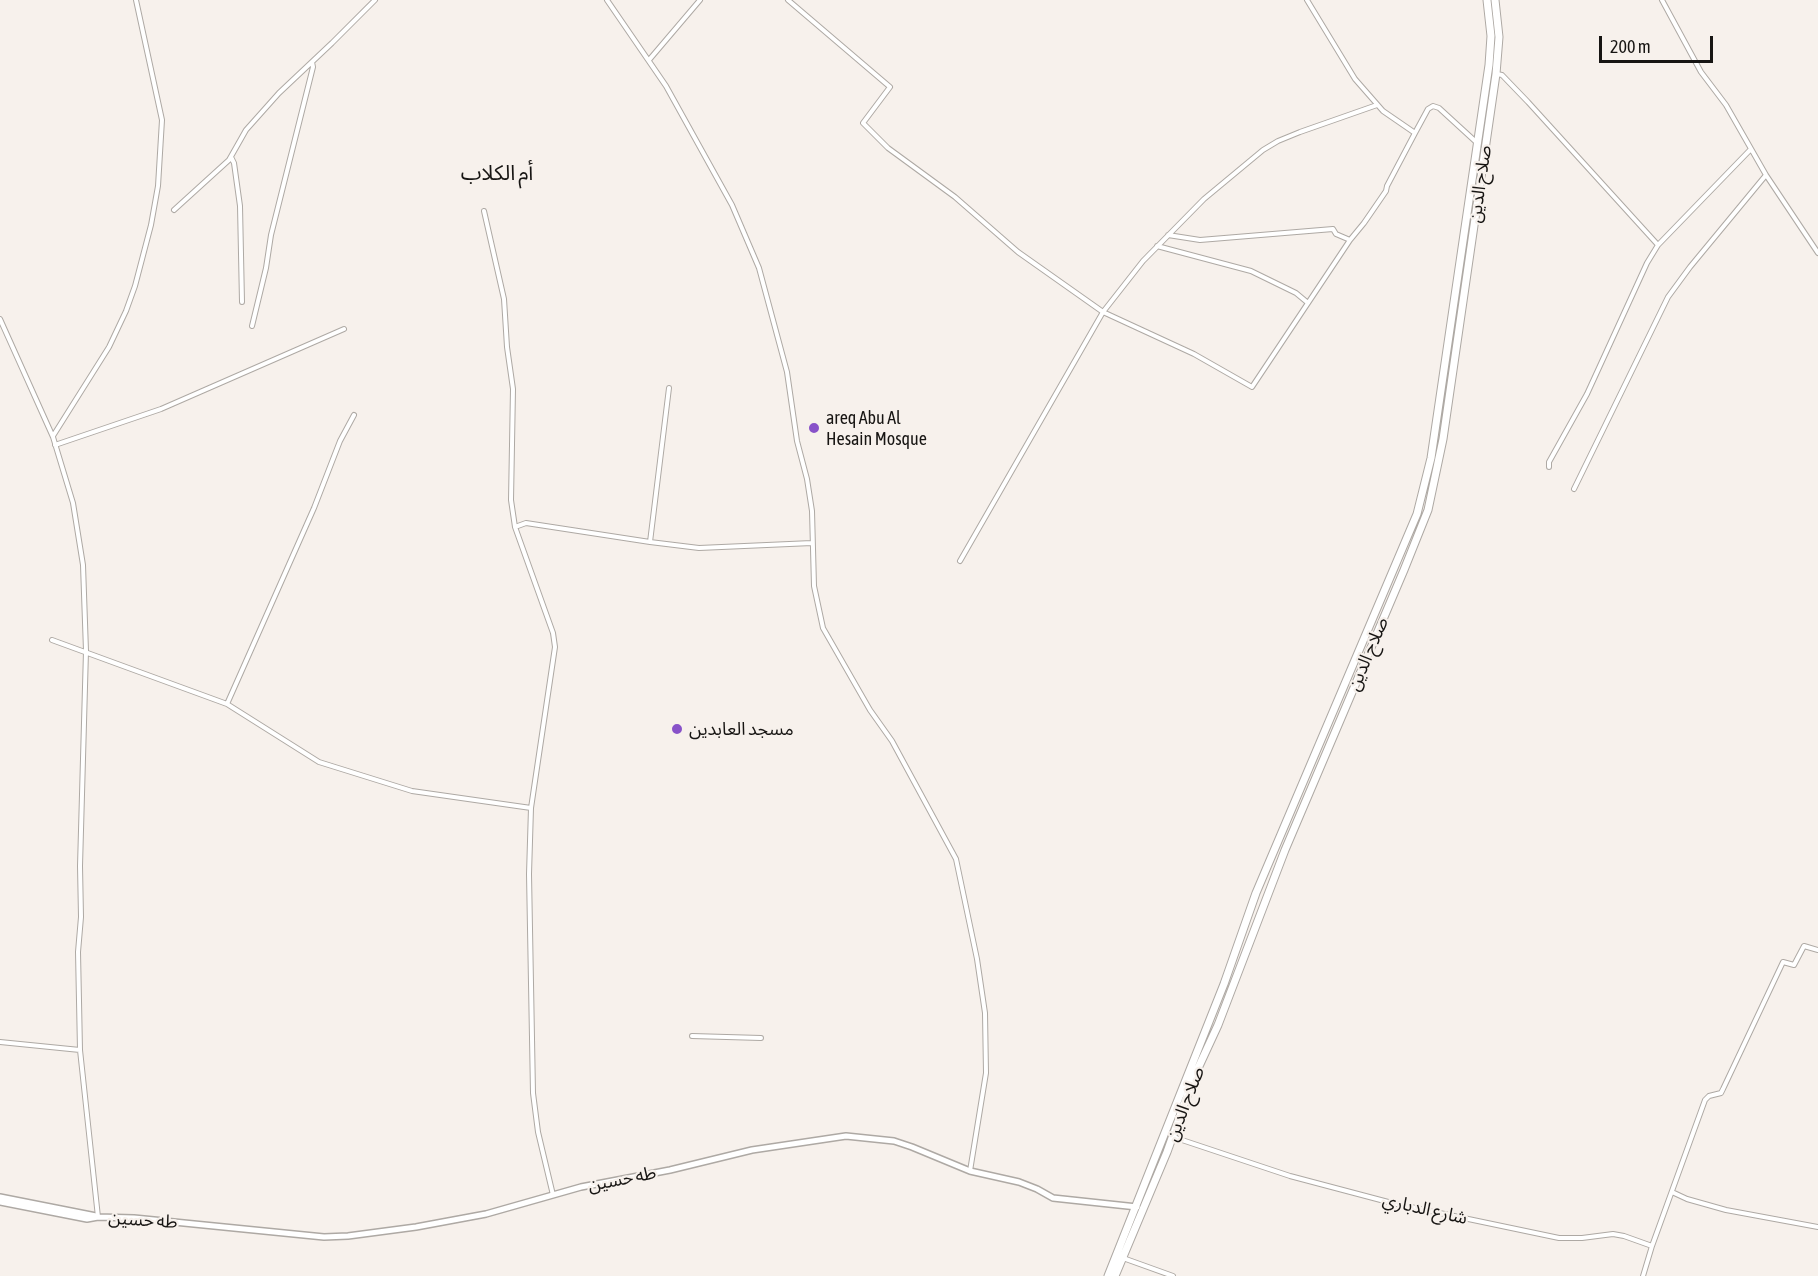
<!DOCTYPE html>
<meta charset="utf-8">
<style>
body{margin:0}
#map{position:relative;width:1818px;height:1276px;overflow:hidden;background:#f7f1ec;font-family:"Asap Condensed",sans-serif}
canvas{display:block}
.scale{position:absolute;left:1599px;top:36px;width:114px;height:27px;box-sizing:border-box;border:3px solid #171513;border-top:0;padding-left:8px;font-size:18px;line-height:21px;white-space:nowrap;color:#171513;-webkit-text-stroke:4px #f7f1ec;paint-order:stroke}
</style>
<div id="map">
<canvas width="1818" height="1276"></canvas>
<div class="scale">200 m</div>
</div>
<script>
const ctx = document.querySelector('canvas').getContext('2d');
ctx.lineJoin = 'round';
const shape = rows => new Path2D(rows.map(r => 'M' + r).join(''));
function strokePath(path, color, width, dash) { ctx.strokeStyle = color; ctx.lineWidth = width; ctx.lineCap = dash ? 'butt' : 'round'; ctx.setLineDash(dash || []); ctx.stroke(path); }
function drawText(font, color, halo, rows, align = 'center') {
  ctx.font = font + ' "Asap Condensed","Noto Sans Arabic",sans-serif'; ctx.lineWidth = 4.5; ctx.setLineDash([]); ctx.textBaseline = 'middle'; ctx.strokeStyle = halo; ctx.fillStyle = color; for (const [text, x, y, turn = 0] of rows) {
    ctx.save(); ctx.translate(x, y); ctx.rotate((+turn || 0) * Math.PI / 180); ctx.textAlign = isNaN(turn) ? turn : align; if (halo) ctx.strokeText(text, 0, 0); ctx.fillText(text, 0, 0); ctx.restore();
  }
}
const street = shape([
 [607,0,666,86,732,205,759,268,787,372,797,441,807,479,812,511,814,586,823,628,870,710,892,741,956,859,977,959,985,1013,986,1073,970,1171],
 [788,0,890,87,863,123,888,148,955,197,1018,252,1103,312,1194,354,1252,387,1350,240,1364,223],
 [1307,0,1355,79,1383,111,1415,133,1428,109,1433,106,1439,108,1475,141],
 [1662,0,1701,72,1726,105,1766,175,1818,253],
 [649,60,700,0],
 [1497,74,1502,75,1528,102,1658,245],
 [231,157,234,163,240,206,242,302],
 [174,210,229,160,246,130,279,93,332,43,375,0],
 [484,211,504,299,507,347,513,389,511,500,515,527,553,633,555,647,531,808,529,874,533,1093,538,1132,553,1195],
 [1364,223,1386,191,1387,186,1415,133],
 [1168,235,1200,240,1333,229,1336,234,1350,240],
 [1157,246,1251,271,1296,293,1308,303],
 [0,319,53,437,73,503,83,565,86,651,80,866,81,917,78,952,80,1050,98,1217],
 [252,326,266,268,271,235,313,67,312,62],
 [53,436,109,347,126,311,135,286,151,225,158,186,162,120,136,0],
 [55,445,161,409,344,329],
 [1549,467,1549,462,1587,394,1647,263,1658,245,1751,149],
 [1574,489,1668,297,1690,267,1766,175],
 [515,527,526,523,650,542,699,548,812,543],
 [650,542,669,388],
 [960,561,1103,312,1143,261,1204,199,1263,150,1278,141,1300,132,1377,105],
 [52,640,227,704,319,762,412,791,531,808],
 [227,704,314,508,340,441,354,415],
 [692,1036,761,1038],
 [0,1042,80,1050],
 [1173,1137,1290,1176,1392,1203,1559,1238,1582,1238,1613,1234,1624,1236,1652,1246,1643,1276],
 [1672,1192,1687,1199,1726,1210,1818,1227],
 [1652,1246,1705,1100,1709,1096,1721,1093,1723,1089,1783,962,1794,965,1804,946,1818,950],
 [1123,1258,1173,1276]
]);
const secondary = shape([
 [0,1197,96,1216],
 [0,1202,87,1219,98,1217,134,1218,324,1237,348,1236,416,1227,486,1214,581,1187,670,1170,752,1150,846,1136,894,1141,912,1147,970,1171,1019,1182,1037,1189,1053,1198,1137,1207]
]);
const highway = shape([
 [1108,1276,1224,984,1256,893,1417,514,1431,458,1489,65,1491,36,1487,0],
 [1115,1276,1167,1152,1194,1077,1218,1025,1285,850,1404,570,1428,510,1443,439,1496,74,1499,37,1495,0]
]);
strokePath(street, '#aea9a4', 6);
strokePath(secondary, '#aea9a4', 8);
strokePath(highway, '#aea9a4', 9);
strokePath(street, '#fff', 4);
strokePath(secondary, '#fff', 5);
strokePath(highway, '#fff', 7);
for (const [x, y, r, color] of [
 [814,428,6,"#8852c9"],
 [677,729,6,"#8852c9"]
]) { const dot = new Path2D(); dot.arc(x, y, r, 0, 2 * Math.PI); ctx.fillStyle = color; ctx.fill(dot); strokePath(dot, '#f7f1ec', 2); }
drawText('18px', '#171513', '#f7f1ec', [
 ["صلاح الدين",1480,184,-82],
 ["صلاح الدين",1368,654,-67],
 ["صلاح الدين",1185,1104,-69],
 ["طه حسين",622,1179,-11],
 ["شارع الدباري",1425,1209,13],
 ["طه حسين",143,1220,4]
]);
drawText('18px', '#171513', '#f7f1ec', [
 ["areq Abu Al",826,418],
 ["Hesain Mosque",826,439],
 ["مسجد العابدين",689,729]
], 'left');
drawText('21px', '#171513', '#f7f1ec', [
 ["أم الكلاب",497,173]
]);
</script>
